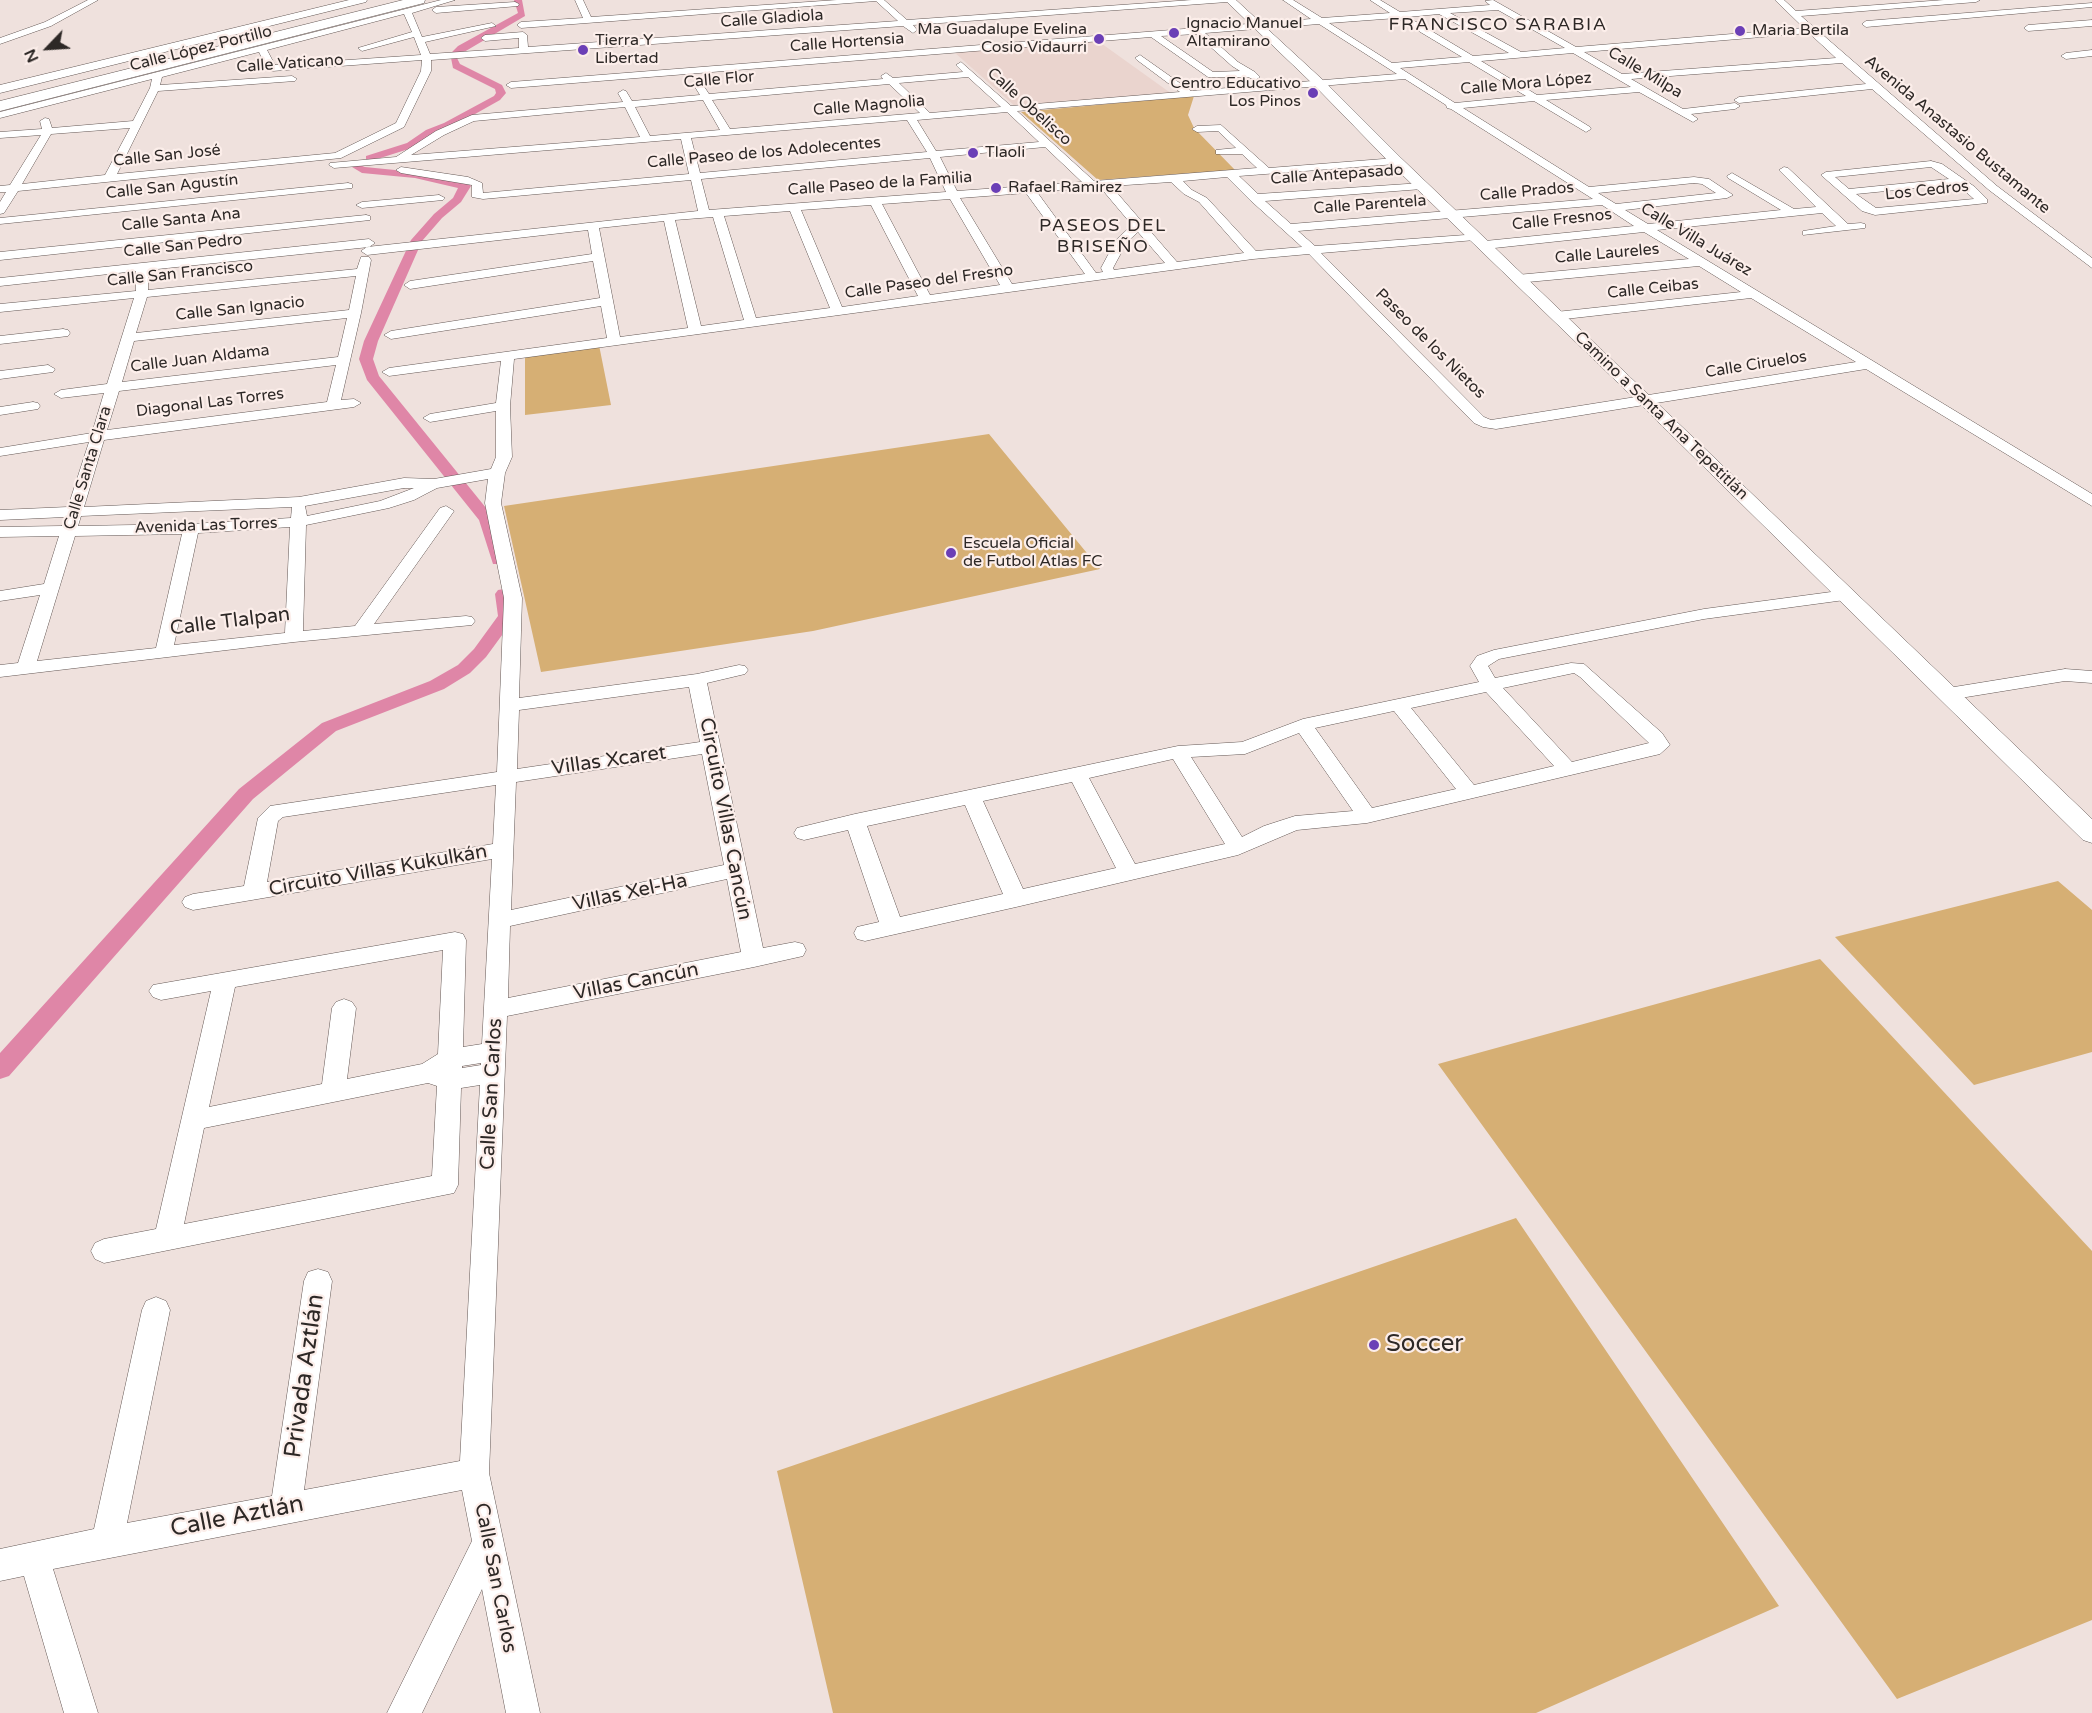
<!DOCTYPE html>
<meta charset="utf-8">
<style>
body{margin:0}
#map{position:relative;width:2092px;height:1713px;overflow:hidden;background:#efe1dd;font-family:"Varela Round",sans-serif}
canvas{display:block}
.north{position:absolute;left:18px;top:18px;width:60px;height:60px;-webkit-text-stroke:4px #fceeea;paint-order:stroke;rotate:245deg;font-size:16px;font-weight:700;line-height:24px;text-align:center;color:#2d2826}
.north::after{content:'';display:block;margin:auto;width:21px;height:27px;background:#2d2826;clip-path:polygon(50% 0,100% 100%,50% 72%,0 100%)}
</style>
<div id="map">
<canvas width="2092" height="1713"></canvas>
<div class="north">N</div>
</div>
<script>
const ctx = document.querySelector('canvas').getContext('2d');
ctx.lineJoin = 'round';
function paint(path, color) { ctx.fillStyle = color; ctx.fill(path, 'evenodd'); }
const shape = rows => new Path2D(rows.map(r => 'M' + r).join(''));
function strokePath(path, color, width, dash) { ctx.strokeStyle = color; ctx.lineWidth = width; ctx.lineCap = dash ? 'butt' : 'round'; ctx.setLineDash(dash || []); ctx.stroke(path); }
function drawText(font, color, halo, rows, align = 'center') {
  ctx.font = font + ' "Varela Round",sans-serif'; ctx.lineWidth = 4.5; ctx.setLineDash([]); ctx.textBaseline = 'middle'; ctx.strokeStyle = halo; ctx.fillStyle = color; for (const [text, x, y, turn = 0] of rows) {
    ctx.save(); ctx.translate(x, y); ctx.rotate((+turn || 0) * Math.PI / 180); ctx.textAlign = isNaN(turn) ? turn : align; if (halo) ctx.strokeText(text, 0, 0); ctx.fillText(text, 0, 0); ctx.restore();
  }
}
paint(shape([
 [1098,41,1172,94,1017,108,954,52]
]), '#ead4ce');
paint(shape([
 [1194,96,1188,115,1194,128,1235,170,1098,180,1021,112],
 [599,345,611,405,525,415,525,356],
 [989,434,1100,569,813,631,541,672,504,506],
 [2058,881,2092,910,2092,1052,1974,1085,1835,937],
 [1820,959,2092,1251,2092,1620,1897,1699,1438,1064],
 [1516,1218,1779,1606,1536,1713,833,1713,777,1471]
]), '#d6af74');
paint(shape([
 [514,0,522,0,525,16,459,55,453,55,451,53,458,46,518,13,514,0],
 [451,58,457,58,460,64,502,85,506,93,500,100,452,127,434,134,415,147,374,160,366,160,366,156,407,143,426,130,444,123,494,96,496,93,495,89,453,68,451,58],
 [357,164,365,167,415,172,469,184,471,186,461,202,442,218,422,241,378,341,373,359,379,376,495,519,507,560,505,564,493,564,479,520,367,380,359,359,364,341,411,240,434,214,453,198,458,188,415,178,362,173,352,167,357,164],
 [504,589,510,590,513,594,516,616,486,657,470,673,444,689,336,731,253,799,9,1076,0,1079,0,1053,239,789,322,723,430,681,458,665,474,649,498,616,495,594,498,590,504,589]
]), '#df86a7');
const minor = shape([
 [88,0,98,0,51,26,0,44,0,38,45,22,88,0],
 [441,0,455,0,412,13,422,37,492,23,496,26,425,42,430,54,519,48,519,38,485,41,481,38,485,35,523,32,527,35,528,47,898,21,876,1,521,28,517,25,521,22,583,18,575,0,583,0,591,17,837,0,884,0,907,20,1192,0,1231,0,1227,2,913,25,917,30,913,33,903,26,431,60,431,71,404,127,341,158,18,191,4,213,0,214,0,202,6,192,0,192,0,186,10,185,41,135,0,138,0,132,42,129,40,121,45,118,49,119,52,128,133,121,150,88,152,79,0,118,0,112,441,0],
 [404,14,412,32,358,48,362,51,414,37,421,55,275,65,267,50,404,14],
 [259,52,267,68,272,71,422,60,421,71,396,123,335,153,117,174,158,91,295,81,297,79,292,76,160,85,162,77,259,52],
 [130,128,105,175,22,184,51,134,130,128],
 [1283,0,1293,0,1322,18,1390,13,1370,0,1380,0,1400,12,1490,5,1485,1,1493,0,1576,47,1804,28,1775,0,1784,0,1796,11,1944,0,1980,0,1976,2,1801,16,1997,186,2092,258,2092,268,1989,190,1872,89,1739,103,1734,100,1739,97,1866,84,1842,63,1631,79,1683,109,1735,103,1740,106,1735,109,1691,114,1698,119,1693,122,1639,92,1546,100,1590,127,1591,129,1586,132,1534,101,1463,108,1589,187,1694,177,1709,179,1733,195,1727,198,1625,210,1648,224,1781,210,1728,178,1727,176,1732,173,1794,209,1816,207,1779,170,1784,167,1788,168,1848,224,1861,223,1865,224,1865,228,1803,235,1803,231,1836,226,1822,213,1657,230,2092,494,2092,506,1866,369,1496,429,1483,427,1474,423,1309,254,1253,259,514,359,510,406,512,457,505,473,501,503,522,598,519,698,697,674,739,665,745,666,748,670,745,674,707,683,763,948,795,942,803,944,806,950,803,956,754,967,507,1016,489,1473,540,1713,506,1713,482,1589,422,1713,387,1713,472,1541,462,1490,53,1569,98,1713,64,1713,24,1576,0,1581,0,1549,94,1529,142,1310,146,1301,156,1297,166,1301,170,1310,127,1523,272,1496,304,1281,308,1272,318,1269,328,1272,332,1281,304,1490,460,1461,480,1085,461,1088,458,1185,454,1193,104,1263,95,1259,91,1251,95,1243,104,1239,156,1229,211,991,161,1000,153,997,149,991,153,985,455,932,463,934,466,940,463,1047,482,1044,492,859,193,910,185,907,182,902,185,897,193,894,244,886,258,818,270,806,497,772,504,598,485,503,488,479,437,488,414,500,389,508,306,525,303,631,355,626,440,508,446,506,454,511,374,624,466,616,472,617,475,621,472,625,294,642,0,677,0,665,18,663,40,595,0,601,0,591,44,584,59,536,0,537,0,527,62,526,65,517,0,520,0,510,68,507,89,442,0,456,0,448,92,433,104,393,61,398,54,394,61,390,107,384,134,298,0,312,0,304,136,291,136,271,0,286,0,278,369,239,375,243,369,247,148,270,148,290,357,269,361,257,369,257,371,260,361,313,341,400,354,399,361,403,354,407,104,440,84,507,299,497,404,478,434,479,491,469,496,457,496,411,430,422,423,418,430,414,496,403,501,361,389,376,382,372,389,368,607,338,601,306,391,339,384,335,391,331,600,298,593,261,410,289,404,285,410,281,592,254,588,230,367,255,361,251,367,247,698,211,691,180,483,199,472,197,472,185,401,173,396,170,401,167,468,177,482,183,483,193,689,174,681,139,334,168,329,165,330,163,396,157,436,131,472,115,623,102,618,93,623,90,626,91,632,101,700,95,695,87,700,84,703,85,709,94,883,79,881,76,886,73,893,78,963,72,956,65,961,62,1011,106,1180,92,1137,60,1135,58,1140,55,1191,91,1397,74,1319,24,1205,33,1238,62,1255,72,1260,77,1255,80,1248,77,1208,77,1151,37,511,88,506,85,511,82,1311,19,1283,0],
 [1498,10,1565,48,1521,52,1450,13,1498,10],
 [1439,14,1509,53,1473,56,1408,17,1439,14],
 [1397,18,1462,57,1392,63,1329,23,1397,18],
 [1809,33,1836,58,1622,74,1584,52,1809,33],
 [1196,34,1232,66,1240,71,1213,72,1161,36,1196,34],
 [1573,53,1631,87,1537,95,1481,61,1573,53],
 [1469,62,1526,96,1455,103,1400,68,1469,62],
 [968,77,1001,107,930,113,899,83,968,77],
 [1405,79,1446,105,1447,108,1451,109,1593,199,1291,224,1265,201,1422,189,1428,186,1422,183,1258,194,1239,176,1396,164,1401,161,1396,158,1269,168,1221,125,1197,126,1192,129,1197,132,1218,131,1236,148,1216,150,1216,154,1242,154,1257,168,1094,181,1017,111,1405,79],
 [889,84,920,113,730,129,712,100,889,84],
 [703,100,720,130,650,136,635,107,703,100],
 [625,107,640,137,411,155,444,135,474,121,625,107],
 [1007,112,1039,142,936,151,917,120,1007,112],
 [907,120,927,152,700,173,691,138,907,120],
 [1045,147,1082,182,957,191,940,157,1045,147],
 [930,158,946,192,709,210,701,179,930,158],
 [1227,177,1250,200,1302,247,1256,251,1207,198,1192,190,1183,181,1227,177],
 [1171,182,1184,194,1199,202,1244,253,1177,262,1111,186,1171,182],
 [1694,183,1702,184,1716,193,1616,204,1598,193,1694,183],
 [1100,187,1132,225,1116,240,1101,268,1103,272,1096,273,1037,192,1100,187],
 [1026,193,1085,274,1012,284,960,198,1026,193],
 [950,199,1000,285,930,295,882,204,950,199],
 [871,205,918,296,842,307,801,210,871,205],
 [1602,205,1634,226,1485,241,1479,245,1485,249,1644,232,1689,259,1517,275,1511,279,1517,283,1699,266,1741,292,1556,312,1550,316,1556,320,1751,298,1856,362,1491,420,1484,417,1321,253,1475,240,1479,238,1479,234,1315,246,1298,231,1602,205],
 [790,211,830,308,756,318,724,216,790,211],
 [713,217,744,320,701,326,675,220,713,217],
 [664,221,688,328,620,337,599,228,664,221],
 [1138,232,1165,263,1114,270,1113,268,1127,242,1138,232],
 [356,276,349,310,136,333,147,297,356,276],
 [347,318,338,357,122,382,134,341,347,318],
 [336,365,327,402,107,430,119,391,336,365],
 [404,488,414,488,380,501,307,516,305,506,404,488],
 [292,507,291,518,191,524,78,526,81,516,292,507],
 [290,527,285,633,174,645,198,533,290,527],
 [182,534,156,648,37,661,75,536,182,534],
 [689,687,700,742,517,769,519,710,689,687],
 [702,754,724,865,511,910,516,782,702,754],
 [496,785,493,844,267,882,278,821,283,817,496,785],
 [727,879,741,952,508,998,510,926,727,879],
 [443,950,438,1054,422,1064,347,1079,356,1008,352,1002,344,999,336,1002,332,1008,322,1084,209,1107,235,987,443,950],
 [481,1063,481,1065,462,1068,462,1066,481,1063],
 [428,1083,437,1086,432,1176,184,1224,204,1128,428,1083],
 [515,2,519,4,518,6,436,13,432,10,436,7,515,2],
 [2092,3,2092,7,1866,27,1862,24,1866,21,2092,3],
 [2092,20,2092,26,2028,31,2024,28,2028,25,2092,20],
 [2092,50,2092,56,2066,59,2061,56,2066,53,2092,50],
 [1931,161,1942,164,1975,187,1987,199,1987,203,1875,215,1862,211,1821,175,1826,172,1931,161],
 [1931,167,1949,179,1849,189,1835,177,1931,167],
 [1957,184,1974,199,1876,208,1856,194,1957,184],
 [348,183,352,184,352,188,0,224,0,218,348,183],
 [439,195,445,198,443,200,362,208,356,205,362,202,439,195],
 [366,215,370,216,370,220,0,260,0,252,366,215],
 [63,329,68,330,70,333,68,336,0,344,0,336,63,329],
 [48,365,55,369,53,372,0,379,0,371,48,365],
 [33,402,38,403,40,406,38,409,0,415,0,407,33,402],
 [1846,590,1852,591,1855,595,1852,599,1704,619,1499,659,1488,666,1495,678,1571,663,1584,664,1662,733,1670,745,1660,754,1367,823,1297,830,1238,855,1016,907,865,941,857,939,854,933,857,927,879,922,848,830,804,840,797,838,794,833,797,828,855,814,1178,746,1242,742,1303,719,1479,682,1470,666,1477,656,1494,650,1704,609,1846,590],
 [1574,673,1580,677,1649,743,1572,762,1503,688,1574,673],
 [1486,692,1554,766,1474,785,1411,708,1486,692],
 [1394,711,1456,789,1372,808,1315,728,1394,711],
 [1299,733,1353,811,1295,816,1264,826,1242,837,1191,757,1245,754,1299,733],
 [1173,759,1225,844,1135,864,1089,778,1173,759],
 [1072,782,1116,868,1023,889,983,801,1072,782],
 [965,805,1003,894,900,917,867,826,965,805],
 [2065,669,2092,671,2092,683,2065,681,1948,700,1941,698,1939,694,1941,690,1948,688,2065,669]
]);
const tertiary = shape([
 [349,0,367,0,366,2,0,93,0,85,349,0],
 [1225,0,1236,0,1324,81,1401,158,2092,819,2092,843,2083,840,1641,405,1391,164,1316,87,1225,0]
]);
const trunk = shape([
 [403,0,425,0,424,3,0,111,0,101,403,0]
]);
strokePath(minor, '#645855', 1);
strokePath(tertiary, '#645855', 1);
strokePath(trunk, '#645855', 1);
paint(minor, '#fff');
paint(tertiary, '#fff');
paint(trunk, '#fff');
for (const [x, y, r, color] of [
 [1740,31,6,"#6b3fb6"],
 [1174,33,6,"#6b3fb6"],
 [1099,39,6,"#6b3fb6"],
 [583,50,6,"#6b3fb6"],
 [1313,93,6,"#6b3fb6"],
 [973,153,6,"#6b3fb6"],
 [996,188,6,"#6b3fb6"],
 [951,553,6,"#6b3fb6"],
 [1374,1345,6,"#6b3fb6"]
]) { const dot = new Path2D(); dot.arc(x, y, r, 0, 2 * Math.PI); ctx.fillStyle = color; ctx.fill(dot); strokePath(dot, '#fceeea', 2); }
drawText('16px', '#2d2826', '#fceeea', [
 ["Calle Gladiola",772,19,-4],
 ["Calle Hortensia",847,43,-4],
 ["Calle López Portillo",201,49,-14],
 ["Calle Vaticano",290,64,-4],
 ["Calle Milpa",1645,73,31],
 ["Calle Flor",719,80,-5],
 ["Calle Mora López",1526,84,-5],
 ["Calle Magnolia",869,106,-5],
 ["Calle Obelisco",1029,107,42],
 ["Avenida Anastasio Bustamante",1957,135,40],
 ["Calle Paseo de los Adolecentes",764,153,-5],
 ["Calle San José",167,156,-6],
 ["Calle Antepasado",1337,175,-4],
 ["Calle Paseo de la Familia",880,184,-4],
 ["Calle San Agustín",172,187,-6],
 ["Los Cedros",1927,191,-6],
 ["Calle Prados",1527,192,-5],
 ["Calle Parentela",1370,205,-4],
 ["Calle Santa Ana",181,220,-6],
 ["Calle Fresnos",1562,220,-6],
 ["Calle Villa Juárez",1696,240,31],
 ["Calle San Pedro",183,246,-6],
 ["Calle Laureles",1607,254,-5],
 ["Calle San Francisco",180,274,-6],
 ["Calle Paseo del Fresno",929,282,-8],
 ["Calle Ceibas",1653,289,-6],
 ["Calle San Ignacio",240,309,-6],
 ["Paseo de los Nietos",1430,344,45],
 ["Calle Juan Aldama",200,359,-7],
 ["Calle Ciruelos",1756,365,-9],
 ["Diagonal Las Torres",210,403,-7],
 ["Camino a Santa Ana Tepetitlán",1661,416,44],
 ["Calle Santa Clara",88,468,-73],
 ["Avenida Las Torres",206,526,-2]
]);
drawText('16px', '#2d2826', '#fceeea', [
 ["Ignacio Manuel",1186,24],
 ["Altamirano",1186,42],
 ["Ma Guadalupe Evelina",1087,30,"right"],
 ["Cosio Vidaurri",1087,48,"right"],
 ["Maria Bertila",1752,31],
 ["Tierra Y",595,41],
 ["Libertad",595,59],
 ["Centro Educativo",1301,84,"right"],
 ["Los Pinos",1301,102,"right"],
 ["Tlaoli",985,153],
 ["Rafael Ramirez",1008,188],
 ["Escuela Oficial",963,544],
 ["de Futbol Atlas FC",963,562]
], 'left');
ctx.letterSpacing = '1.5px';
drawText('18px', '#2d2826', '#fceeea', [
 ["FRANCISCO SARABIA",1498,25],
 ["PASEOS DEL",1103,226],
 ["BRISEÑO",1103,247]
]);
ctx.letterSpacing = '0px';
drawText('20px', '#2d2826', '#fceeea', [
 ["Calle Tlalpan",230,622,-7],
 ["Villas Xcaret",609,761,-8],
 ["Circuito Villas Cancún",725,819,79],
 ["Circuito Villas Kukulkán",378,871,-10],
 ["Villas Xel-Ha",630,893,-12],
 ["Villas Cancún",636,982,-11],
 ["Calle San Carlos",492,1094,-87],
 ["Calle San Carlos",495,1578,79]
]);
drawText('24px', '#2d2826', '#fceeea', [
 ["Soccer",1386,1345]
], 'left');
drawText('24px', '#2d2826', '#fceeea', [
 ["Privada Aztlán",305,1376,-82],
 ["Calle Aztlán",237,1517,-11]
]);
</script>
